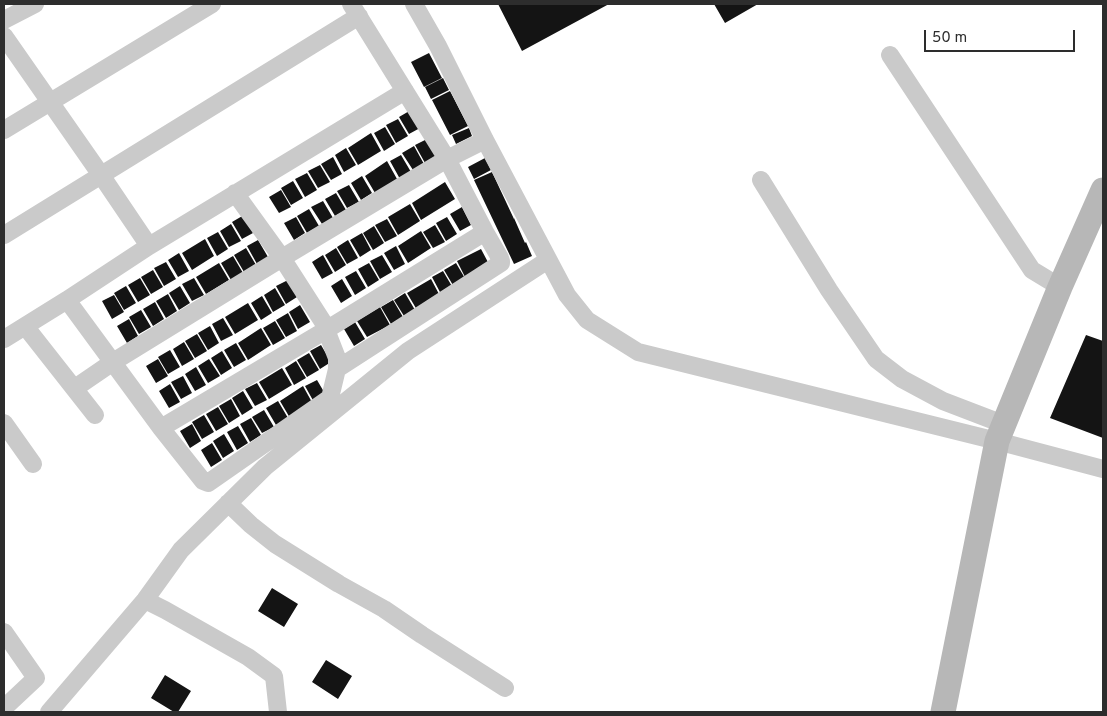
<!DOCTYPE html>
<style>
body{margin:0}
#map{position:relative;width:1107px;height:716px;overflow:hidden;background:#fff;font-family:Overpass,sans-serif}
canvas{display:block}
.frame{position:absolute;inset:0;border:5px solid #2d2d2d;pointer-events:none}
.scale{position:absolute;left:924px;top:30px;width:151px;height:22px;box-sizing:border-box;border:2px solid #2d2d2d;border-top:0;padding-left:6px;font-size:15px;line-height:18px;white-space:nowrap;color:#2d2d2d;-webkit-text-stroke:4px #fff;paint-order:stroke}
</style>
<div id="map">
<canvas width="1107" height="716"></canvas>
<div class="frame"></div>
<div class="scale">50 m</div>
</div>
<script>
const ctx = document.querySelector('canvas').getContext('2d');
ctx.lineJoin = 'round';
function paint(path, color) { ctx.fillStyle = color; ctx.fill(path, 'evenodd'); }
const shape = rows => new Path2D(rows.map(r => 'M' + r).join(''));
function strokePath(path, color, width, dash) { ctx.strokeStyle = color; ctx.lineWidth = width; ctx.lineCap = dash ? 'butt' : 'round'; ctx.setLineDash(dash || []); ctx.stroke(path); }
paint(shape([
 [498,4,609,4,522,51],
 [714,4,758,4,725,23],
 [429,53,442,78,424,87,411,62],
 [443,78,449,90,431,99,425,87],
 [450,91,468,126,450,135,432,100],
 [411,110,420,128,409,134,399,117],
 [398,119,408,136,396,143,386,125],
 [385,127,395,144,384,151,374,133],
 [469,128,472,136,456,144,452,135],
 [371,133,381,151,358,165,348,148],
 [427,139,436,156,425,163,415,145],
 [414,146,424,164,413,170,402,153],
 [346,148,356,165,344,172,335,155],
 [401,155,411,172,400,179,390,161],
 [333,157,342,174,331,180,321,164],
 [485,158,491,170,474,179,468,167],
 [387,161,397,179,375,193,365,176],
 [320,165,330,182,318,188,308,171],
 [492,172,514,219,514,218,525,243,526,242,532,256,514,264,474,180],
 [307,173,317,190,305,197,295,179],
 [362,176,372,193,361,200,351,183],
 [293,181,303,198,291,205,281,188],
 [445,182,455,199,421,220,412,203],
 [349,185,359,202,347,208,337,191],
 [281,190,291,207,279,213,269,197],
 [336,193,346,210,335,216,325,199],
 [323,201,333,218,322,224,311,207],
 [410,204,420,221,398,235,388,217],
 [462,207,471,225,460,231,450,214],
 [309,209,319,226,307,233,297,216],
 [244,215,253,233,242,239,232,222],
 [296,217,305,233,294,240,284,223],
 [447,217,457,234,446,241,436,223],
 [387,219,397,236,385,242,375,225],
 [231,224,241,241,229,247,220,231],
 [435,225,445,242,433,248,423,232],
 [374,226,384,243,373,250,363,233],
 [421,231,431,248,408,263,398,246],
 [218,232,228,249,217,256,207,238],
 [362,233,371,250,360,257,350,240],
 [205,239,214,256,192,270,182,253],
 [258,240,268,257,257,264,247,246],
 [348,240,358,258,347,264,337,247],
 [396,246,405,264,394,270,384,253],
 [246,248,256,265,244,272,234,255],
 [336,248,346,265,335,272,325,255],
 [481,249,490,266,466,279,457,261],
 [179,253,189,271,178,277,168,260],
 [323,255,333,273,322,279,312,262],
 [382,255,392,272,380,279,370,261],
 [233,256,243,273,231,280,221,263],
 [166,262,176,279,164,286,154,268],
 [219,263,229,280,206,294,196,277],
 [369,263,379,280,368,287,358,269],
 [456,263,466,280,454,287,444,270],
 [153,270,163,287,151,294,141,277],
 [356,271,366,288,355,295,345,277],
 [443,271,453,288,441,294,432,277],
 [140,278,150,295,138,302,128,285],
 [194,278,204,295,192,301,182,284],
 [342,279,352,296,341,303,331,286],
 [431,279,440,296,417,310,407,293],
 [288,280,297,297,286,304,276,286],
 [126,286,136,303,124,310,114,293],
 [180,286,190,303,179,310,169,293],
 [275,288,285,305,273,312,264,295],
 [405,293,415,310,404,316,394,300],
 [168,294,177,311,166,318,156,301],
 [114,295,124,312,112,319,102,301],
 [262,296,272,313,261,320,251,303],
 [393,300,403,317,391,324,381,307],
 [155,302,164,319,153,326,143,309],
 [248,303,258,320,235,334,225,317],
 [300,305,310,322,298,329,289,312],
 [380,307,390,325,367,337,357,321],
 [141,310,151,327,139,334,129,317],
 [288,313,297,331,286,337,276,320],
 [223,318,233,335,221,341,212,324],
 [129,319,138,336,127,343,117,326],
 [275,321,285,338,273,345,263,328],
 [355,322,365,339,354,346,344,329],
 [210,326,219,343,208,350,198,333],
 [261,328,271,345,248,360,238,343],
 [197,334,207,351,195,358,185,341],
 [1086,335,1103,341,1103,438,1050,418],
 [184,342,194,359,182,366,173,349],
 [236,343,246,360,234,367,224,350],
 [321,345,331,362,320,369,310,351],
 [170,350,180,367,168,374,158,357],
 [222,351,232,368,221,375,211,358],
 [309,353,319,370,307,377,297,360],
 [158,359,168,376,156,383,146,366],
 [209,359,220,376,208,383,198,366],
 [296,361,306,378,294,385,285,368],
 [196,367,206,385,195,391,185,374],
 [282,368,292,385,269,399,259,382],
 [183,376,192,393,181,399,171,382],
 [317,380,327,397,315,404,305,386],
 [257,383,267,400,255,406,245,389],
 [170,384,180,402,169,408,159,391],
 [303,386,313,404,290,418,280,401],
 [243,391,253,408,242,415,232,398],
 [231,399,240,416,229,423,219,406],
 [278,401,288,418,276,425,266,408],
 [218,407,228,424,216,431,206,414],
 [264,410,274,427,262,433,252,417],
 [204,415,214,432,202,439,192,422],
 [251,418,261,435,250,442,240,424],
 [192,424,201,441,190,448,180,431],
 [238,426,248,443,237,450,227,432],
 [224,434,234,451,223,458,213,441],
 [212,443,222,460,211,467,201,450],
 [272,588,298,604,284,627,258,611],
 [326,660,352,676,338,699,312,682],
 [165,675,191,691,178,712,174,712,151,698]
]), '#141414');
strokePath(shape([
 [414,4,438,46,485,140,567,295,587,320,638,352,997,441,1103,469],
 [4,20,35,4],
 [4,36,101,175,149,246],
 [890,55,1032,270,1060,287],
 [4,130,212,4],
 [761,180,829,290,876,359,902,379,943,401,1003,424],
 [4,235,359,16],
 [67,300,161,428,203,481,208,483,330,398,337,369,337,358,323,322,282,258,235,193],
 [25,326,95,415],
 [4,339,67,300,149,246,405,91],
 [337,369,501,263,501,261,500,258,485,232,447,159,351,4],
 [75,388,113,362,282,258,447,159,485,140],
 [4,423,33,464],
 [161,428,326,330,485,232],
 [228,503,251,525,275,544,339,584,384,609,422,635,505,688],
 [145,600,165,610,248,657,274,676,278,712],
 [4,632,36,678,4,708],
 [49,712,145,600,181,550,265,467,408,351,548,260]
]), '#cacaca', 18);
strokePath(shape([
 [943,712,997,441,1060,287,1103,190]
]), '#b7b7b7', 25);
</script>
